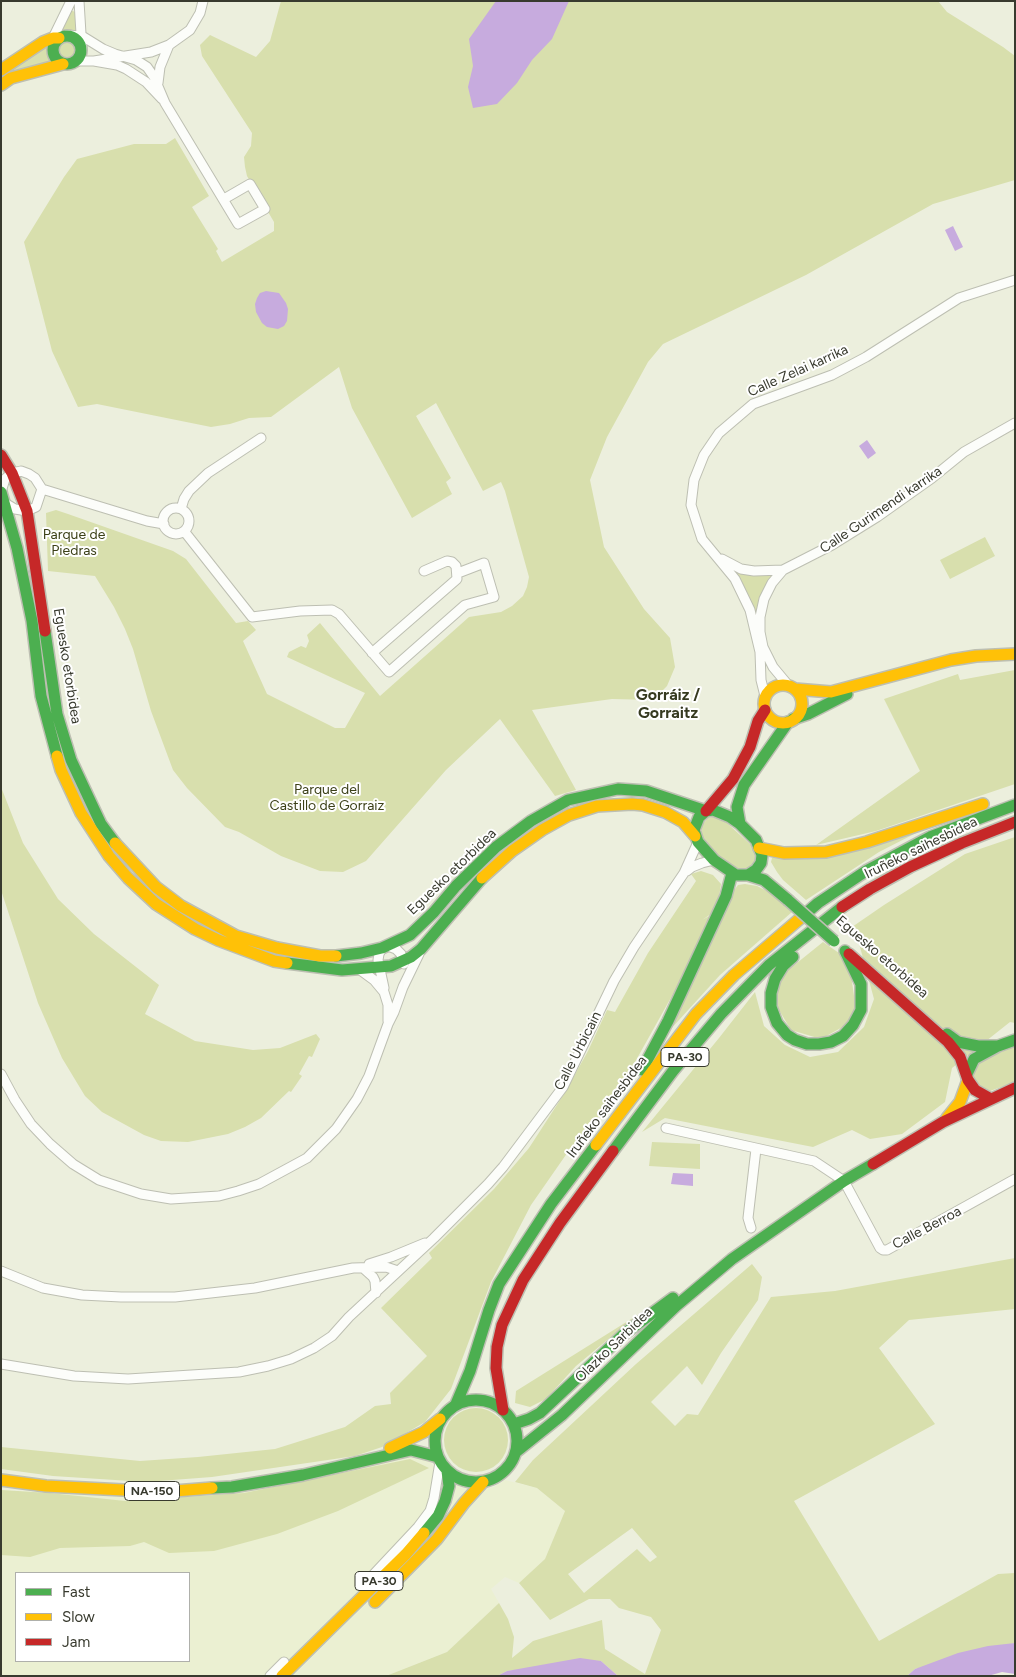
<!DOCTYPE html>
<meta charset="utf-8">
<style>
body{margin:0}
#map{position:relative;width:1016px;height:1677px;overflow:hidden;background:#ecefdd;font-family:Figtree,sans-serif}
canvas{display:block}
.frame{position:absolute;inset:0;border:2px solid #383a2e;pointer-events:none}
.legend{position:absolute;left:15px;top:1572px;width:175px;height:90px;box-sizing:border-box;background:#fff;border:1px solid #afb0ab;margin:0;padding:6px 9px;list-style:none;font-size:15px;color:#383a2e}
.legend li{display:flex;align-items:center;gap:10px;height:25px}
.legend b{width:25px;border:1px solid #afb0ab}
</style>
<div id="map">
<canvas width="1016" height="1677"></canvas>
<div class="frame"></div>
<ul class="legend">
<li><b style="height:6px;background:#4caf50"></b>Fast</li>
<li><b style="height:6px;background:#ffc107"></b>Slow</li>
<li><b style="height:6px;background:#c62828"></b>Jam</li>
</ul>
</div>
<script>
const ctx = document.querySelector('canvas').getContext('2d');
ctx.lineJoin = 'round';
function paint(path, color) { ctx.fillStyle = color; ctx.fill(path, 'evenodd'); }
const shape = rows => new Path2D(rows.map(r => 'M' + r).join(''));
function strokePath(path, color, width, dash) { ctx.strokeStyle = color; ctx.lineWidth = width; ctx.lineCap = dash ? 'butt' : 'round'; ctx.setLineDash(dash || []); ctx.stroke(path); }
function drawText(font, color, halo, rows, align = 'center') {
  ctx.font = font + ' Figtree,sans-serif'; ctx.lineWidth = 4; ctx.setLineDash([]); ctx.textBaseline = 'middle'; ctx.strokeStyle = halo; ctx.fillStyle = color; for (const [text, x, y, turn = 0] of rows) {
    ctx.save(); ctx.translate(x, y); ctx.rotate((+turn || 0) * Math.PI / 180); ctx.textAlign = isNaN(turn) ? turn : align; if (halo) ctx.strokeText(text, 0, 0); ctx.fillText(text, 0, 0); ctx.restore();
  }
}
paint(shape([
 [420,1456,428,1460,443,1477,454,1482,482,1489,494,1487,505,1480,537,1488,565,1511,545,1559,519,1583,505,1577,491,1589,499,1603,447,1652,386,1676,1,1676,1,1490,153,1499,241,1489,400,1457],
 [16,1573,189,1573,189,1661,16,1661]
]), '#ebf0d2');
paint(shape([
 [281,1,938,1,947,12,1003,47,1015,56,1015,180,933,204,806,275,663,344,648,362,607,437,590,480,604,547,644,609,670,638,675,667,667,686,653,700,612,699,532,710,576,790,555,796,500,719,446,770,366,861,343,872,320,871,281,856,239,832,225,827,187,788,173,770,151,711,133,649,125,629,114,607,95,576,48,571,46,513,56,510,68,514,173,551,186,559,236,623,248,621,256,630,243,641,267,694,335,728,345,728,365,693,287,657,289,652,301,646,306,648,309,641,307,635,320,623,380,696,469,617,501,612,512,606,523,596,527,587,529,577,505,491,501,482,483,491,436,403,416,416,451,478,446,482,452,494,412,518,352,408,339,367,271,417,249,418,230,424,211,427,97,404,78,407,52,351,24,242,64,177,77,159,134,144,166,144,175,138,209,196,192,207,218,249,216,251,222,262,274,231,274,222,247,176,245,167,244,157,251,146,252,133,202,56,200,45,210,35,256,57,270,41],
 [70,11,73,11,76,13,77,31,62,30],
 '58 51a9 9 0 1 1 18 0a9 9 0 1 1-18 0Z',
 [47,44,47,53,50,62,13,74,12,70],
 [985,537,995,556,950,579,940,560],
 [732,568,775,574,756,620,748,595],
 [1015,670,1015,784,876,831,816,845,920,771,884,699,958,674,960,680],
 [1,787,23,843,58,899,94,934,159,985,145,1014,195,1041,253,1050,280,1048,316,1034,320,1039,312,1057,309,1056,299,1074,302,1076,291,1092,289,1091,261,1118,245,1127,228,1134,188,1142,161,1141,144,1135,102,1112,85,1096,62,1058,38,1003,1,890],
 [713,817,727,823,751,845,756,856,755,862,747,869,741,870,721,859,702,838,701,826,708,818],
 [924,829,879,852,806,900,783,880,777,872,771,862,772,858],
 [1015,837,1015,1023,1010,1022,952,1068,945,1102,902,1134,870,1139,852,1130,813,1147,665,1118,642,1132,719,1038,755,992,764,1026,785,1045,810,1057,838,1052,864,1027,874,999,860,947,852,927,884,905,965,854],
 [701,871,713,875,721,884,717,910,702,920,720,910,635,1062,606,1108,570,1149,531,1205,491,1282,451,1389,425,1422,382,1447,355,1456,212,1477,146,1482,53,1476,1,1469,1,1447,140,1461,198,1457,275,1449,345,1427,375,1406,391,1404,390,1393,427,1356,381,1308,432,1258,429,1253,494,1189,529,1148,564,1094,588,1051,607,1010,615,1012,648,953,696,881,691,874],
 [745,884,757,886,771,893,792,912,720,975,669,1031,732,893,738,885],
 [823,942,839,953,850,968,856,1010,848,1024,821,1039,791,1030,776,1005,778,985,787,971],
 [1015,1046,1015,1082,990,1091,980,1088,973,1075,975,1068,982,1060],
 [652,1142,700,1144,700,1169,649,1166],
 [1015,1258,1015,1309,909,1320,879,1348,935,1424,794,1501,879,1641,998,1574,1015,1573,1015,1643,915,1669,907,1676,618,1676,601,1661,507,1671,497,1676,386,1676,447,1652,499,1603,508,1619,514,1637,512,1658,533,1641,602,1620,605,1649,645,1674,661,1630,651,1617,619,1608,610,1599,589,1599,550,1620,519,1583,545,1559,565,1511,537,1488,515,1482,533,1460,636,1364,752,1264,762,1277,758,1300,721,1353,702,1385,687,1366,651,1402,675,1426,687,1414,698,1415,771,1297,835,1291],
 [632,1528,657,1557,650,1562,637,1549,584,1593,568,1574],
 [636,1316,576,1366,546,1399,530,1407,515,1403,516,1391],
 '444 1440a32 32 0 1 1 64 0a32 32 0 1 1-64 0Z',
 [410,1459,429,1468,338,1511,277,1534,214,1551,169,1553,144,1542,130,1546,60,1548,30,1557,1,1555,1,1490,50,1493,125,1501,244,1493]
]), '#d8dfad');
paint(shape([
 [496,1,569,1,552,39,532,60,517,83,497,104,473,108,468,87,473,66,469,39],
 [953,226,963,247,955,251,945,230],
 [266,291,279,293,286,303,288,309,287,321,284,326,278,329,267,327,262,323,256,312,255,304,257,298,260,293],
 [867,440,876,453,868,459,859,446],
 [673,1173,693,1174,693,1186,671,1184],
 [1015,1643,1015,1674,1002,1672,988,1676,907,1676,915,1669,958,1653,988,1646],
 [580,1658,601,1661,618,1676,497,1676,507,1671]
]), '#c7abde');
const street = shape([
 [79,1,82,50],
 [67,35,82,36,103,49,115,54,136,60,147,67,154,77,165,103,238,224,265,209,250,184,224,199],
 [53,42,53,38,71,1],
 [76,61,94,61,117,65,126,69,146,82,162,99],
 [94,61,151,52,169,45,190,30,200,13,203,1],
 [158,83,160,67,169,45],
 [42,489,147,521,164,524],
 [1,492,5,479,12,473,21,471,29,474,35,478,42,489,36,507,27,511,15,509,5,503],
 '163 521a13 13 0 1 1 26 0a13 13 0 1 1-26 0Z',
 [181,509,184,499,189,491,208,473,261,438],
 [184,531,252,617,300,611,332,610,339,614,389,672,465,605,494,597,484,563,458,573],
 [722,559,741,569,754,571,783,570,832,545,877,517,932,478,964,452,1015,423],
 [783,570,772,583,764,599,760,617,760,632,763,647,773,667,788,685],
 [372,653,457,579,456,566,452,562,447,561,424,571],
 [765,696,761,680,760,652,750,610,735,579,702,539,691,505,694,480,704,455,719,433,753,404,832,375,866,357,959,298,1015,280],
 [687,871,692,867,702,863,714,860],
 [388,946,396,949,401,954,404,964],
 [382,948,379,954,378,960,384,988],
 [359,969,374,980,384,992,388,1005,388,1021],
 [1,1074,15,1100,31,1124,50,1144,73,1164,99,1180,141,1194,171,1199,219,1196,238,1191,259,1184,307,1158,336,1129,357,1099,369,1076,388,1024,394,1012,403,987,419,954],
 [666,1128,814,1161,844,1181,880,1248,883,1250,887,1250,1015,1179],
 [751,1228,748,1218,756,1149],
 [369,1264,391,1257,425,1243],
 [363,1268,373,1277,375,1281,376,1293],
 [1,1271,43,1288,82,1295,121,1297,175,1297,255,1288,353,1268,386,1267,398,1271],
 [1,1364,74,1376,128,1379,239,1372,268,1366,291,1359,314,1348,332,1336,349,1317,434,1238,488,1184,503,1167,563,1087,614,981,634,947,684,873,698,842],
 [372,1576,418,1527,430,1511,434,1498,440,1462],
 [270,1676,284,1662]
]);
const fast = shape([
 '53 50a14 14 0 1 1 28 0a14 14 0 1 1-28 0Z',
 [1,492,17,548,32,621,41,696,57,756],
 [45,631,57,714,71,760,101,824,115,843],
 [793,719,808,714,847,694],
 [713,810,730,817,740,824,756,840,762,855,761,863,756,870,748,875,736,875,714,860,698,842,694,830,699,817,706,811,713,810],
 [740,824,737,807,744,785,788,722],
 [748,875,764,880,788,900],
 [803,916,818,903,866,871,930,837,1015,805],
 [336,956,361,953,382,948,410,935,434,912,456,886,496,847,531,821,568,800,618,789,646,791,706,811],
 [793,957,783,966,775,979,771,993,771,1007,777,1023,787,1035,795,1040,807,1044,819,1044,831,1042,843,1036,853,1025,861,1010,861,984,845,951],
 [287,963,342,970,391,966,411,957,421,949,482,878],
 [947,1034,958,1042,978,1046,998,1046],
 [642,1070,668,1021,726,896,732,873],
 [967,1074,974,1059,998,1046,1015,1040],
 [613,1151,673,1071,721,1014,769,965,842,907],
 '435 1441a41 41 0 1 1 82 0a41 41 0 1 1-82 0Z',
 [456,1404,470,1371,489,1310,499,1284,551,1204,596,1145],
 [514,1424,529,1419,540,1413,624,1334,673,1298],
 [516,1452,562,1415,676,1306,732,1259,844,1181,873,1164],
 [212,1488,232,1487,303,1475,411,1450,438,1457],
 [424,1533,438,1516,445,1501,449,1486,447,1471]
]);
const slow = shape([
 [1,70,43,42,53,38,59,38],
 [1,85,11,78,63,64],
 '764 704a19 19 0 1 1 38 0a19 19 0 1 1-38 0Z',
 [795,689,831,692,951,660,976,656,1015,654],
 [57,756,61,770,81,813,109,856,128,878,156,904,195,929,218,940,274,961,287,963],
 [115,843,156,887,181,906,236,936,277,948,320,956,336,956],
 [759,848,784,853,826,852,867,842,983,804],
 [482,878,512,851,542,830,569,815,597,806,632,804,643,805,665,812,683,822,695,836],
 [947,1118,960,1102,968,1080],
 [596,1145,696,1014,734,975,803,916],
 [390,1448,424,1432,440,1419],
 [1,1480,46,1486,162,1492,212,1488],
 [375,1602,437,1539,464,1503,483,1482],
 [282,1676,406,1554,424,1533]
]);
const jam = shape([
 [1,455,12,473,27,511,45,631],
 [706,811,733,779,750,747,758,721,765,710],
 [842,907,870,889,910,867,962,843,1015,822],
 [849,954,948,1042,960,1057,968,1080,975,1090,991,1099],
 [873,1164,943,1122,1015,1088],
 [503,1410,496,1368,497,1347,502,1325,523,1280,560,1223,613,1151]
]);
strokePath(street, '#bdbfb2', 11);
strokePath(fast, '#bdbfb2', 14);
strokePath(slow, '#bdbfb2', 14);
strokePath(jam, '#bdbfb2', 14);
strokePath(street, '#fcfdfa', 9);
strokePath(fast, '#4caf50', 11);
strokePath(slow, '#ffc107', 11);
strokePath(jam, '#c62828', 11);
const fastBridge = shape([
 [788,900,834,941]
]);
strokePath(fastBridge, '#bdbfb2', 14, []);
strokePath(fastBridge, '#4caf50', 11);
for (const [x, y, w] of [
 [685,1057,48],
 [152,1491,55],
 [379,1581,48]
]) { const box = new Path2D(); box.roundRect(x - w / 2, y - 9.5, w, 19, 4); ctx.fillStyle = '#fff'; ctx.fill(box); strokePath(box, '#383a2e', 1); }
drawText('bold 12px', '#383a2e', null, [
 ["PA-30",685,1057],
 ["NA-150",152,1491],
 ["PA-30",379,1581]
]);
drawText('14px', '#383a2e', '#fff', [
 ["Calle Zelai karrika",798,371,-24],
 ["Calle Gurimendi karrika",881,510,-34],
 ["Eguesko etorbidea",67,666,81],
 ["Iruñeko saihesbidea",921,848,-26],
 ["Eguesko etorbidea",452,872,-44],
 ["Eguesko etorbidea",882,957,41],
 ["Calle Urbicain",578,1051,-63],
 ["Iruñeko saihesbidea",607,1107,-53],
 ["Calle Berroa",927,1228,-28],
 ["Olazko Sarbidea",614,1345,-44]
]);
drawText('14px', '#3c4018', '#fff', [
 ["Parque de",74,535],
 ["Piedras",74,551],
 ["Parque del",327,790],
 ["Castillo de Gorraiz",327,806]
]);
drawText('bold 16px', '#363a20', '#fff', [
 ["Gorráiz /",668,695],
 ["Gorraitz",668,713]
]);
</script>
